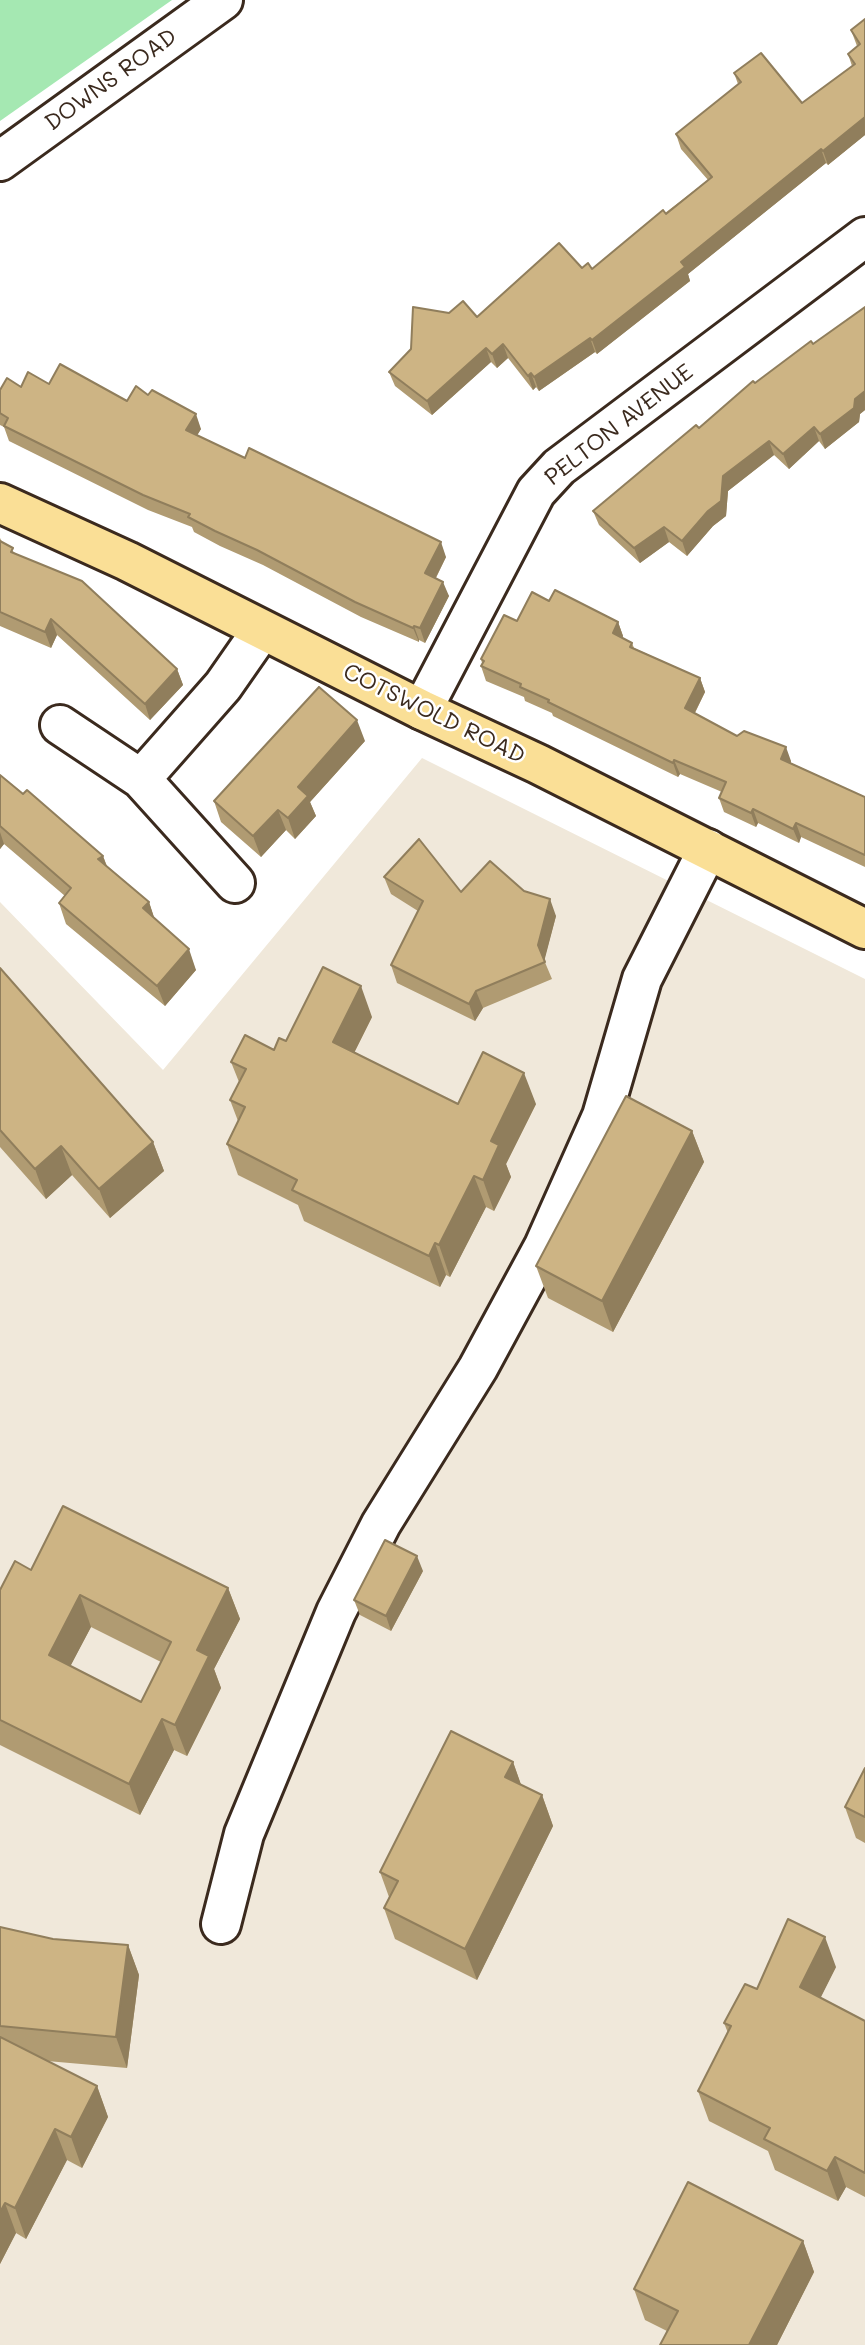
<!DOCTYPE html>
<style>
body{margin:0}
canvas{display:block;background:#fff}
</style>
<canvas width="865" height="2345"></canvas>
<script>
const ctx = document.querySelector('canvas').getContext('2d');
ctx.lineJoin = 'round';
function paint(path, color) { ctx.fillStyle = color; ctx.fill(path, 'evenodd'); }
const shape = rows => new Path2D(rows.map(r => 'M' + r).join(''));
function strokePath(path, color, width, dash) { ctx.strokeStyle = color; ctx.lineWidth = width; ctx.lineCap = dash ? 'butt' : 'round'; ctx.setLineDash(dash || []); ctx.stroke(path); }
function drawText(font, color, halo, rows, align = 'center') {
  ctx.font = font + ' Mali,sans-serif'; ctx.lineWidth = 5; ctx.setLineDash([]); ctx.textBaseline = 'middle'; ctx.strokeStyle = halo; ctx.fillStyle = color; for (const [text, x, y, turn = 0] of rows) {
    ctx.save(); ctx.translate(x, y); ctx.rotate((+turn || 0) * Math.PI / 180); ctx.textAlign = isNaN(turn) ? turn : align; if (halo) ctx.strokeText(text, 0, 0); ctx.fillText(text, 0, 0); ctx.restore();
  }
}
paint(shape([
 [422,758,865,979,865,2345,0,2345,0,902,163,1070]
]), '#f0e8da');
paint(shape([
 [0,0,172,0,0,121]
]), '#a5e8b2');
const minor = shape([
 [0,161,223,0],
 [422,710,536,492,559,467,865,237],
 [60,725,141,779,235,883],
 [141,779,223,686,262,630],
 [221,1924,244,1834,336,1612,381,1524,478,1368,544,1246,602,1116,642,979,708,849]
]);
const major = shape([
 [0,503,127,561,422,710,538,764,865,929]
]);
strokePath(minor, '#3b2a1e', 44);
strokePath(major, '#3b2a1e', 44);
strokePath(minor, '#fff', 38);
strokePath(major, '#fadf96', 38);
paint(shape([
 [865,19,865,135,828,165,826,163,688,274,690,281,597,354,595,352,539,391,536,387,533,390,508,358,497,368,491,362,432,415,395,386,389,372,477,317,582,268,592,269,708,180,681,149,676,134,738,84,734,73,802,103,852,66,848,54,857,46,851,30],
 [865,307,865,410,860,414,859,422,825,449,819,441,789,469,774,455,728,491,726,516,713,526,687,556,669,542,640,563,599,525,593,511,755,383,813,344],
 [49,384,127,401,148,395,201,429,197,435,446,557,436,578,449,596,425,643,419,640,419,642,361,617,263,565,220,546,194,532,192,527,148,510,9,441,4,427,0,425,0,390],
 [0,538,2,542,15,553,177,669,183,685,150,720,57,635,51,648,0,626],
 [549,601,618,622,623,636,622,638,632,643,634,648,700,678,705,692,695,713,737,736,791,761,791,763,865,797,865,867,801,837,799,843,758,823,756,827,724,812,719,798,722,792,680,774,678,777,553,716,552,713,525,701,524,697,486,681,481,666,482,663,481,659,517,621],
 [365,741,310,802,316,816,295,839,286,830,261,857,221,822,214,801],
 [0,775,103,856,107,866,149,902,154,918,196,970,165,1006,66,924,59,903,65,896,4,844,0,849],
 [384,877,461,892,524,891,556,916,544,960,552,979,483,1008,475,1021,397,983,391,965,418,911,391,894],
 [0,968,153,1142,164,1171,110,1218,72,1175,46,1199,0,1147],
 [372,1017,354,1053,458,1104,536,1104,506,1164,511,1177,494,1211,486,1207,450,1277,446,1275,440,1287,304,1221,298,1205,238,1175,227,1144,238,1121,230,1100,239,1082,231,1062,274,1050],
 [692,1131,704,1162,613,1332,548,1298,536,1266],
 [31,1570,228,1588,240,1619,214,1669,221,1688,187,1756,174,1750,140,1815,0,1745,0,1590],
 [91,1627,161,1662,141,1702,70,1666],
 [423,1571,391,1631,360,1615,354,1600],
 [513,1762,521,1785,542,1795,553,1826,477,1980,395,1939,384,1908,389,1897,380,1872],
 [865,1768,865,1843,856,1838,845,1807],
 [0,1927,53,1939,128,1945,139,1975,127,2068,47,2061,97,2086,108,2117,82,2168,67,2160,26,2239,16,2233,0,2264],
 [836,1967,820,1998,865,2021,865,2197,846,2187,838,2201,775,2170,768,2151,709,2121,698,2091,728,2033,724,2023,757,1989],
 [803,2241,814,2272,777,2345,660,2345,667,2331,645,2320,634,2289]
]), '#b09b72');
paint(shape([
 [865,117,865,135,828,165,823,151],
 [821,149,826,163,688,274,690,281,597,354,592,340,681,262],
 [590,338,595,352,539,391,534,377],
 [503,344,508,358,497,368,492,354],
 [486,348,491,362,432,415,427,401],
 [531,373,536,387,533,390,528,376],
 [865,391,865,410,860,414,859,422,825,449,820,434,855,399],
 [196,414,201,429,192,444,186,430],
 [814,427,819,441,789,469,783,454],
 [769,441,774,455,728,491,726,516,713,526,687,556,682,541,723,476],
 [664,527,669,542,640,563,634,548],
 [441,542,446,557,431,587,425,573],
 [443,582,449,596,425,643,420,628],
 [51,619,57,635,51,648,45,632],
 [618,622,623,636,618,647,613,633],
 [414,626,419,640,419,642,413,628],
 [177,669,183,685,150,720,145,704],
 [700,678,705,692,690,722,685,708],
 [357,720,365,741,310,802,316,816,295,839,288,818,298,787],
 [786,747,791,761,787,773,781,759],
 [674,760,680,774,678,777,673,763],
 [753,809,758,823,756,827,751,813],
 [278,810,286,830,261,857,253,836],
 [796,823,801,837,799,843,793,829],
 [0,832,4,844,0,849],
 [103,856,110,876,98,859],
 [550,899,556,916,544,962,538,945],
 [149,902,156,923,143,908],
 [189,949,196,970,165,1006,157,986],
 [361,986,372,1017,344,1073,333,1042],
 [476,991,483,1008,475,1021,469,1004],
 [524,1073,536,1104,506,1164,511,1177,494,1211,483,1180,491,1141],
 [692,1131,704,1162,613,1332,602,1301],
 [153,1142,164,1171,110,1218,99,1189],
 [61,1146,72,1175,46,1199,35,1169],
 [474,1176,486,1207,450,1277,439,1245],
 [435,1243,446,1275,440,1287,429,1256],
 [417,1556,423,1571,391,1631,386,1616],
 [228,1588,240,1619,214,1669,221,1688,187,1756,175,1725,197,1650],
 [80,1595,91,1627,60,1686,49,1655],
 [162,1719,174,1750,140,1815,129,1784],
 [513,1762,524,1793,505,1777],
 [542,1795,553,1826,477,1980,465,1949],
 [825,1937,836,1967,811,2017,800,1987],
 [128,1945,139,1975,127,2068,116,2037],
 [97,2086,108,2117,82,2168,71,2137],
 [55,2129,67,2160,26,2239,15,2208],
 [835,2157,846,2187,838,2201,827,2171],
 [5,2203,16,2233,0,2264,0,2212],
 [803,2241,814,2272,777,2345,749,2345]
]), '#907e5c');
const building = shape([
 [865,19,865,117,823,151,821,149,681,262,685,267,592,340,590,338,534,377,531,373,528,376,503,344,492,354,486,348,427,401,389,372,411,349,413,307,449,313,463,301,477,317,559,243,582,268,588,263,592,269,663,210,666,214,712,177,676,134,741,82,734,73,761,53,802,103,855,64,848,54,860,44,851,30,865,19],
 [865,307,865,391,855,399,854,408,820,434,814,427,783,454,769,441,723,476,721,501,708,511,682,541,664,527,634,548,593,511,696,425,699,428,753,381,755,383,811,341,813,344,865,307],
 [60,364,127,401,136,386,148,395,152,390,196,414,186,430,245,458,249,448,441,542,425,573,443,582,420,628,414,626,413,628,355,602,257,550,215,531,188,517,190,514,143,495,4,426,8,418,0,413,0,390,7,378,21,387,28,372,49,384,60,364],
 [0,541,13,548,11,552,82,581,177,669,145,704,51,619,45,632,0,612,0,541],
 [555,590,618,622,613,633,632,643,630,647,700,678,685,708,737,736,744,731,786,747,781,759,865,797,865,855,796,823,793,829,753,809,751,813,719,798,726,782,674,760,673,763,548,702,549,700,520,687,521,684,481,666,484,661,481,659,504,615,517,621,532,592,549,601,555,590],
 [319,687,357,720,298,787,308,796,288,818,278,810,253,836,214,801,319,687],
 [0,775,23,794,27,790,103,856,98,859,149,902,143,908,189,949,157,986,59,903,71,888,0,826,0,775],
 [419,839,461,892,490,861,524,891,550,899,538,945,545,962,476,991,469,1004,391,965,423,901,384,877,419,839],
 [323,967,361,986,333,1042,458,1104,483,1052,524,1073,491,1141,499,1145,483,1180,474,1176,439,1245,435,1243,429,1256,292,1190,297,1180,227,1144,245,1107,230,1100,246,1069,231,1062,245,1035,274,1050,279,1038,286,1041,323,967],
 [0,968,153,1142,99,1189,61,1146,35,1169,0,1130,0,968],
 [626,1096,692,1131,602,1301,536,1266,626,1096],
 [63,1506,228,1588,197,1650,209,1656,175,1725,162,1719,129,1784,0,1720,0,1590,15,1561,31,1570,63,1506],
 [80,1595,171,1642,141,1702,49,1655,80,1595],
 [385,1540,417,1556,386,1616,354,1600,385,1540],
 [451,1731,513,1762,505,1777,542,1795,465,1949,384,1908,398,1881,380,1872,451,1731],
 [865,1768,865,1817,845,1807,865,1768],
 [788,1919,825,1937,800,1987,865,2021,865,2173,835,2157,827,2171,764,2139,770,2128,698,2091,731,2026,724,2023,745,1984,757,1989,788,1919],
 [0,1927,53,1939,128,1945,116,2037,0,2026,0,1927],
 [0,2037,97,2086,71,2137,55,2129,15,2208,5,2203,0,2212,0,2037],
 [688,2182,803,2241,749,2345,660,2345,678,2311,634,2289,688,2182]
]);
paint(building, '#cdb484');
strokePath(building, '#907e5c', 2);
drawText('23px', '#3b2a1e', '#fff', [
 ["DOWNS ROAD",111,80,-36],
 ["PELTON AVENUE",619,425,-38],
 ["COTSWOLD ROAD",434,714,26]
]);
</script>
